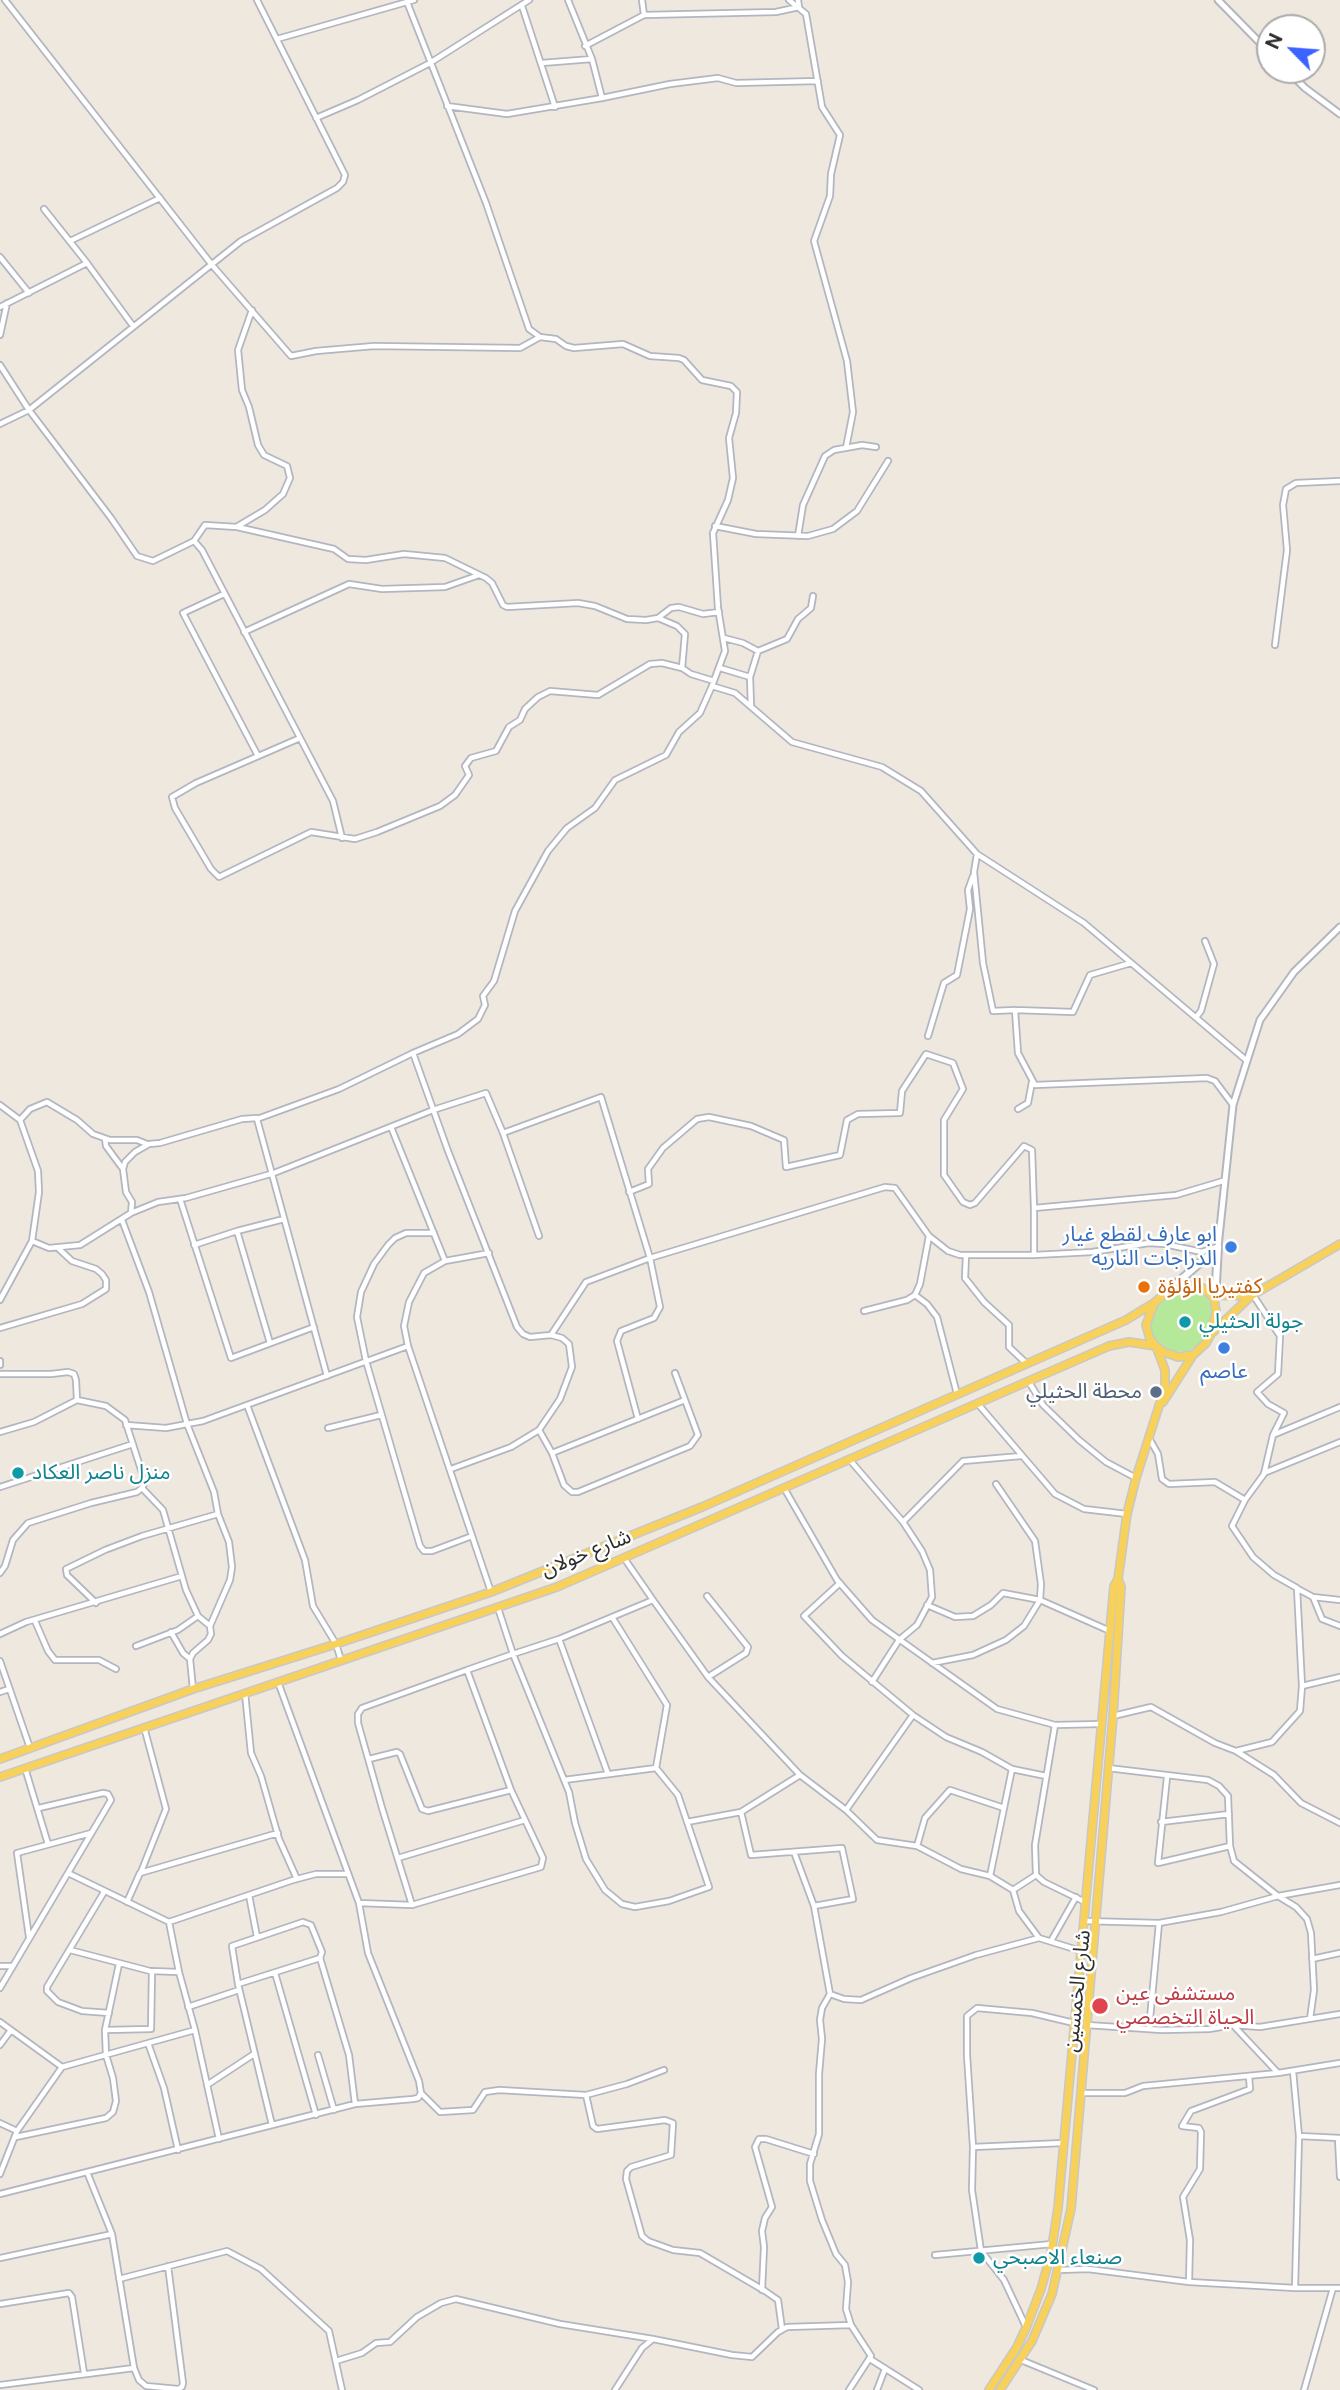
<!DOCTYPE html>
<meta charset="utf-8">
<style>
body{margin:0}
#map{position:relative;width:1340px;height:2390px;overflow:hidden;background:#efe8df;font-family:"Public Sans",sans-serif}
canvas{display:block}
.north{position:absolute;left:1256px;top:14px;width:70px;height:70px;box-sizing:border-box;background:#fff;border:2px solid #ababab;border-radius:50%;rotate:295deg;font-size:19px;font-weight:700;line-height:28px;text-align:center;color:#2d2d2d}
.north::after{content:'';display:block;margin:auto;width:24px;height:32px;background:#3c63ff;clip-path:polygon(50% 0,100% 100%,50% 72%,0 100%)}
</style>
<div id="map">
<canvas width="1340" height="2390"></canvas>
<div class="north">N</div>
</div>
<script>
const ctx = document.querySelector('canvas').getContext('2d');
ctx.lineJoin = 'round';
function paint(path, color) { ctx.fillStyle = color; ctx.fill(path, 'evenodd'); }
const shape = rows => new Path2D(rows.map(r => 'M' + r).join(''));
function strokePath(path, color, width, dash) { ctx.strokeStyle = color; ctx.lineWidth = width; ctx.lineCap = dash ? 'butt' : 'round'; ctx.setLineDash(dash || []); ctx.stroke(path); }
function drawText(font, color, halo, rows, align = 'center') {
  ctx.font = font + ' "Public Sans","Noto Sans Arabic",sans-serif'; ctx.lineWidth = 5; ctx.setLineDash([]); ctx.textBaseline = 'middle'; ctx.strokeStyle = halo; ctx.fillStyle = color; for (const [text, x, y, turn = 0] of rows) {
    ctx.save(); ctx.translate(x, y); ctx.rotate((+turn || 0) * Math.PI / 180); ctx.textAlign = isNaN(turn) ? turn : align; if (halo) ctx.strokeText(text, 0, 0); ctx.fillText(text, 0, 0); ctx.restore();
  }
}
paint(shape([
 [1189,1290,1203,1294,1207,1298,1212,1307,1211,1320,1203,1340,1198,1345,1189,1351,1174,1352,1156,1341,1151,1331,1151,1318,1158,1304,1163,1300]
]), '#b5e899');
const minor = shape([
 [5,0,212,265,291,356,316,351,374,346,520,348,540,337],
 [642,0,644,15],
 [789,0,806,14,822,107,840,135,831,174,830,196,814,241,847,361,853,412,846,448],
 [407,2,486,203,529,329,540,337,556,339,566,346,574,348,623,344,650,356,679,358,684,360,702,380,731,386,737,392,736,413,729,438,733,478,728,500,713,533,718,608,725,651,712,686,735,693,792,742,882,767,921,791,977,854,1084,923,1246,1060],
 [522,6,555,107],
 [277,39,414,0],
 [585,46,644,15,776,12,799,7,798,0],
 [592,59,602,98,670,84,718,78,736,83,818,81],
 [542,63,592,59,568,0],
 [447,106,507,114,602,98],
 [316,118,358,100,430,63,529,0],
 [44,209,87,263],
 [70,241,160,198],
 [0,257,29,293],
 [0,307,87,263,133,326],
 [0,335,7,303],
 [0,365,29,410,111,518,137,556,153,561,194,541,202,550,333,801,342,838],
 [0,424,29,410,241,241,337,188,343,182,345,175,257,0],
 [238,526,265,510,283,494,290,478,287,466,264,455,258,445,249,407,242,390,238,350,252,310],
 [715,526,756,534,808,536,833,529,857,511,888,461],
 [798,536,803,505,825,456,834,450,862,445,876,447],
 [194,541,205,525,237,527,334,549,348,559,366,560,404,554,445,558,486,578,492,583,503,605,507,607,578,603,595,606,627,619,646,620,658,618,671,608,679,607,703,614,719,612],
 [224,594,183,613,258,756],
 [658,618,677,626,685,634,682,668],
 [244,632,349,584,382,589,445,587,479,575],
 [724,638,743,643,758,651,787,639,798,619,811,608,813,596],
 [1275,645,1287,550,1283,505,1286,489,1296,483,1340,481],
 [720,668,750,677],
 [751,706,750,677,758,651],
 [300,738,196,783,172,797,175,808,211,869,219,877,311,832,355,839,377,832,440,806,455,795,469,775,465,766,471,758,496,751,509,727,520,720,525,709,538,697,550,691,598,695,650,664,662,663,682,668,691,674,714,681],
 [977,854,974,872,983,963,993,1011,1015,1010],
 [1131,963,1090,975,1073,1012,1015,1010,1018,1053,1035,1085,1207,1078,1215,1081,1233,1105],
 [1197,1016,1201,1011,1214,964,1205,941],
 [928,1036,944,983,957,975,970,909,968,890,973,876],
 [413,1053,458,1034,478,1019,485,1005,483,996,494,981,515,911,548,851,567,828,595,808,615,780,666,755,679,732,700,713,712,686],
 [0,1105,20,1120,38,1171,39,1192,32,1241,0,1300],
 [1018,1109,1028,1103,1032,1082],
 [257,1118,242,1119,160,1143,149,1144,135,1152,125,1162,123,1169,126,1192,132,1202,131,1213,158,1202,186,1198,274,1173,433,1110,486,1093,503,1133],
 [20,1120,30,1109,47,1102,77,1120,93,1134,110,1140,137,1140,147,1144],
 [391,1127,445,1261],
 [105,1139,106,1146,123,1169],
 [629,1192,649,1184,648,1169,663,1148,697,1119,709,1117,751,1126,784,1140,786,1167,840,1155,847,1120,858,1114,900,1113,902,1091,926,1054,953,1063,963,1089,944,1120,944,1175,963,1202,970,1205,975,1203,1024,1146,1032,1150,1034,1208],
 [180,1199,231,1358,314,1327],
 [122,1220,149,1292,187,1424,214,1492,218,1514,229,1542,232,1567,230,1580,210,1626],
 [434,1233,406,1233,395,1238,388,1245,374,1264,361,1292,357,1317,366,1361,420,1546,424,1551,432,1551,472,1536],
 [539,1236,503,1133,601,1097,650,1258,660,1307,654,1318,621,1331,617,1341,638,1419],
 [32,1241,49,1248,80,1245,131,1213],
 [194,1245,237,1231],
 [489,1253,445,1261,424,1273,409,1302,404,1326,408,1346,491,1592],
 [966,1255,965,1278,984,1302,1009,1325,1009,1347,1026,1363],
 [1034,1255,1034,1208,1176,1195,1223,1181],
 [915,1295,927,1304,937,1317,957,1394],
 [1253,1295,1280,1336,1278,1374,1257,1392,1268,1404,1284,1413,1273,1435],
 [864,1311,907,1300,915,1295,920,1284,929,1236],
 [0,1328,82,1304,106,1289,106,1280,102,1274,96,1269,72,1261,59,1249],
 [551,1335,586,1282,650,1258,885,1187,895,1188,929,1236,948,1251,960,1255,1034,1255,1092,1252,1149,1243,1164,1244,1202,1252,1217,1247],
 [270,1343,237,1231,284,1219],
 [0,1361,0,1365],
 [0,1374,51,1374,68,1372,74,1374,76,1380,77,1400],
 [327,1376,257,1119,339,1089,413,1053,448,1151,517,1327,523,1334,530,1337,551,1335,562,1338,569,1344,572,1367,560,1399,539,1430,511,1447,451,1469],
 [1029,1382,1043,1405,1079,1440,1106,1462,1136,1478],
 [978,1404,1055,1494,1084,1509,1127,1514],
 [247,1405,305,1560,313,1606,336,1644,341,1660],
 [126,1425,166,1428,203,1421,408,1346],
 [328,1428,381,1415],
 [539,1430,552,1453,564,1485,572,1492,578,1492,690,1446,698,1435,675,1373],
 [0,1432,34,1422,77,1400,106,1406,125,1420,145,1482,142,1488,137,1492,91,1503,28,1523,13,1540,5,1566,0,1573],
 [1149,1438,1158,1454,1162,1479,1169,1484,1215,1482,1245,1500,1232,1526,1253,1557,1274,1575,1297,1588,1302,1686,1300,1711,1272,1742,1236,1751],
 [552,1453,685,1400],
 [849,1459,903,1522,963,1461,1021,1456],
 [1264,1473,1340,1442],
 [0,1487,133,1444],
 [142,1488,163,1510,186,1590,198,1616,210,1626,211,1634,208,1640,193,1653,190,1659,193,1689],
 [784,1488,837,1580,872,1620,997,1709,1055,1725,1101,1724],
 [1245,1500,1264,1474,1273,1435,1340,1407],
 [840,1583,804,1616,842,1656,913,1715,946,1737,982,1752,1012,1769,1046,1776],
 [1298,1589,1313,1597,1340,1600],
 [707,1596,748,1647,746,1653,708,1677],
 [1313,1597,1322,1619,1340,1626],
 [653,1600,708,1677,800,1775,741,1812,687,1822],
 [96,1603,67,1575,66,1569,105,1550,142,1536,218,1514],
 [927,1605,955,1617,973,1616,991,1605,1003,1593,1040,1600,1110,1631],
 [612,1617,667,1705,656,1768],
 [35,1621,48,1651,55,1660,99,1660,116,1669],
 [171,1632,183,1653,190,1659],
 [0,1634,26,1622,182,1576],
 [559,1639,653,1600,624,1558],
 [136,1646,178,1630,198,1616],
 [0,1661,30,1748],
 [932,1663,973,1655,1006,1640,1024,1626,1040,1600,1041,1584,1035,1541,996,1484],
 [872,1682,899,1640,917,1625,932,1597,930,1570,922,1551,903,1522],
 [1302,1686,1340,1677],
 [0,1692,9,1689],
 [245,1693,251,1753,261,1776,279,1839,297,1879],
 [1113,1716,1151,1707,1215,1743,1236,1751,1274,1775,1301,1803,1340,1823],
 [1055,1725,1035,1845,1036,1875,1044,1882,1085,1902],
 [369,1759,397,1752,400,1754,422,1809,428,1811,511,1790,467,1670,513,1654,498,1608],
 [25,1768,48,1844],
 [1108,1768,1208,1780,1219,1786,1228,1796,1230,1846,1234,1861,1278,1896,1296,1907,1307,1919,1311,1933,1314,1990,1310,2019],
 [800,1775,846,1810,877,1840,917,1846],
 [1167,1777,1158,1863,1230,1846],
 [564,1780,656,1768,678,1795,709,1887,669,1901,635,1907,622,1904,605,1890,586,1859,575,1823,569,1792,513,1654,559,1639,608,1774],
 [1004,1808,1012,1769],
 [846,1810,913,1715],
 [741,1812,751,1855,842,1848,853,1899,814,1906,794,1852],
 [1161,1822,1229,1814],
 [398,1858,525,1820],
 [141,1872,166,1809,144,1727],
 [68,1873,169,1922,293,1880,316,1874,347,1874],
 [990,1876,1004,1808,950,1790,925,1818,917,1846,961,1869,990,1876,1013,1890,1019,1911,1039,1938,1081,1951],
 [1013,1890,1036,1875],
 [104,1892,47,1987,47,1991,58,2002,82,2011,109,2013],
 [249,1895,257,1937],
 [127,1902,140,1873,278,1833],
 [359,1903,412,1905,382,1808,358,1723,358,1714,362,1708,467,1670],
 [412,1905,541,1867,543,1858,511,1790],
 [814,1906,830,1994,844,1999,861,2000,911,1978,976,1955,1039,1938],
 [1084,1921,1159,1923,1221,1912,1278,1896,1340,1885],
 [169,1922,179,1972,195,2030,219,2139],
 [29,1937,17,1853,91,1833],
 [1051,1941,1076,1897],
 [70,1950,150,1971,179,1972],
 [320,1958,349,2055,355,2104],
 [1312,1959,1340,1953],
 [0,1966,13,1966],
 [275,1973,316,2115],
 [238,1984,320,1958,322,1952,311,1925,303,1922,232,1946,238,1984,272,2125],
 [0,1988,111,1800,108,1794,103,1793,39,1808],
 [830,1994,822,2008,820,2020,822,2039,819,2074,819,2134,810,2164,810,2181,822,2220,836,2254,845,2265,848,2282,846,2309,851,2325,871,2356,849,2390],
 [188,2007,239,1990],
 [0,2022,62,2067],
 [1087,2025,1162,2030,1209,2029,1233,2025,1260,2027,1340,2014],
 [1233,2025,1278,2073,1340,2063],
 [1149,2029,1159,1923],
 [105,2030,151,2029,152,1971],
 [148,2043,164,2088,178,2150],
 [0,2045,11,2030],
 [318,2055,334,2110],
 [1293,2071,1299,2136],
 [207,2085,254,2054],
 [421,2093,440,2112,473,2110,485,2092,499,2090,586,2095,627,2084,664,2070],
 [1081,2093,1125,2093,1143,2086,1278,2073],
 [586,2095,593,2126,597,2129,665,2120,673,2123,671,2155,631,2167,627,2171,626,2179,642,2236,648,2241,673,2250,700,2253,765,2291,778,2300,782,2329],
 [0,2123,17,2131],
 [16,2137,106,2118,113,2112,116,2101,113,2078,106,2055,105,2030,119,1964],
 [1338,2138,1340,2177],
 [1340,2138,1299,2136,1295,2288,1340,2288],
 [973,2147,1063,2143],
 [87,2172,112,2234,134,2368,139,2380,146,2386,178,2389,182,2387,183,2383,168,2266],
 [0,2174,17,2131,62,2067,195,2030],
 [0,2194,355,2104,413,2099,418,2098,421,2093,419,2081,368,1953,359,1903,278,1682],
 [935,2255,1052,2244],
 [0,2258,112,2234],
 [1059,2270,1088,2269,1189,2282,1190,2240,1183,2197,1200,2169,1201,2132,1199,2128,1182,2126,1191,2111,1250,2089,1249,2076],
 [119,2279,227,2251,261,2269,329,2331,342,2390],
 [1189,2282,1295,2288],
 [762,2290,764,2247,762,2231,765,2218,772,2207,755,2147,759,2139,766,2139,814,2154],
 [0,2304,69,2293,72,2297,84,2373],
 [1026,2327,1004,2280,981,2251,972,2190,973,2147,967,2055,967,2016,977,2008,1032,2013,1074,2023],
 [870,2359,919,2390],
 [1021,2360,1094,2390],
 [336,2361,362,2353,376,2343,390,2342,417,2317,441,2303,456,2299,560,2324,653,2339],
 [0,2385,134,2368],
 [615,2390,642,2348,653,2339,732,2355,752,2357,778,2332,787,2327,851,2325],
 [877,2390,885,2369],
 [1304,2390,1333,2288]
]);
const tertiary = shape([
 [1218,0,1270,53],
 [1287,70,1305,88,1340,114],
 [1218,1247,1233,1105,1260,1020,1294,972,1340,927]
]);
const secondary = shape([
 [1169,1290,1218,1247],
 [1212,1295,1216,1283,1218,1247]
]);
const primary = shape([
 [1183,1285,1199,1286,1207,1291,1214,1299,1216,1312,1212,1332,1206,1343,1193,1355,1178,1357,1164,1352,1156,1346,1150,1339,1146,1325,1154,1303,1168,1291,1183,1285],
 [1212,1295,1250,1296],
 [1213,1332,1251,1296,1340,1244],
 [1163,1402,1193,1355],
 [0,1759,193,1689,336,1644,491,1592,702,1507,1126,1320,1154,1303],
 [0,1777,557,1587,1109,1346,1129,1342,1156,1346],
 [989,2390,1017,2347,1026,2328,1041,2289,1051,2253,1058,2208,1114,1586,1118,1579,1127,1514,1136,1478,1165,1387,1165,1370,1156,1346],
 [1000,2390,1032,2341,1052,2294,1071,2209,1113,1716,1121,1587,1118,1579]
]);
strokePath(minor, '#b3b6c1', 8);
strokePath(tertiary, '#b3b6c1', 9);
strokePath(secondary, '#b3b6c1', 10);
strokePath(primary, '#c8c8c8', 10);
strokePath(minor, '#fff', 4.5);
strokePath(tertiary, '#fff', 5);
strokePath(secondary, '#fff', 6);
strokePath(primary, '#f8d15b', 7);
for (const [x, y, r, color] of [
 [1231,1247,7,"#3f7fe0"],
 [1144,1287,7,"#e8710a"],
 [1185,1322,7,"#0f9aa8"],
 [1224,1348,7,"#3f7fe0"],
 [1156,1392,7,"#5c6f8a"],
 [18,1473,7,"#0f9aa8"],
 [1100,2006,9,"#e0444e"],
 [979,2258,7,"#0f9aa8"]
]) { const dot = new Path2D(); dot.arc(x, y, r, 0, 2 * Math.PI); ctx.fillStyle = color; ctx.fill(dot); strokePath(dot, '#fff', 2.5); }
drawText('21px', '#366cbe', '#fff', [
 ["ابو عارف لقطع غيار",1217,1235],
 ["الدراجات الناريه",1217,1259],
 ["عاصم",1224,1372,"center"]
], 'right');
drawText('21px', '#c56008', '#fff', [
 ["كفتيريا الؤلؤة",1158,1287]
], 'left');
drawText('21px', '#0d838f', '#fff', [
 ["جولة الحثيلي",1199,1322],
 ["منزل ناصر العكاد",32,1473],
 ["صنعاء الاصبحي",993,2258]
], 'left');
drawText('21px', '#4e5e75', '#fff', [
 ["محطة الحثيلي",1142,1392]
], 'right');
drawText('21px', '#2d2d2d', '#fff', [
 ["شارع خولان",586,1553,-22],
 ["شارع الخمسين",1077,1991,-84]
]);
drawText('21px', '#be3a42', '#fff', [
 ["مستشفى عين",1116,1994],
 ["الحياة التخصصي",1116,2018]
], 'left');
</script>
